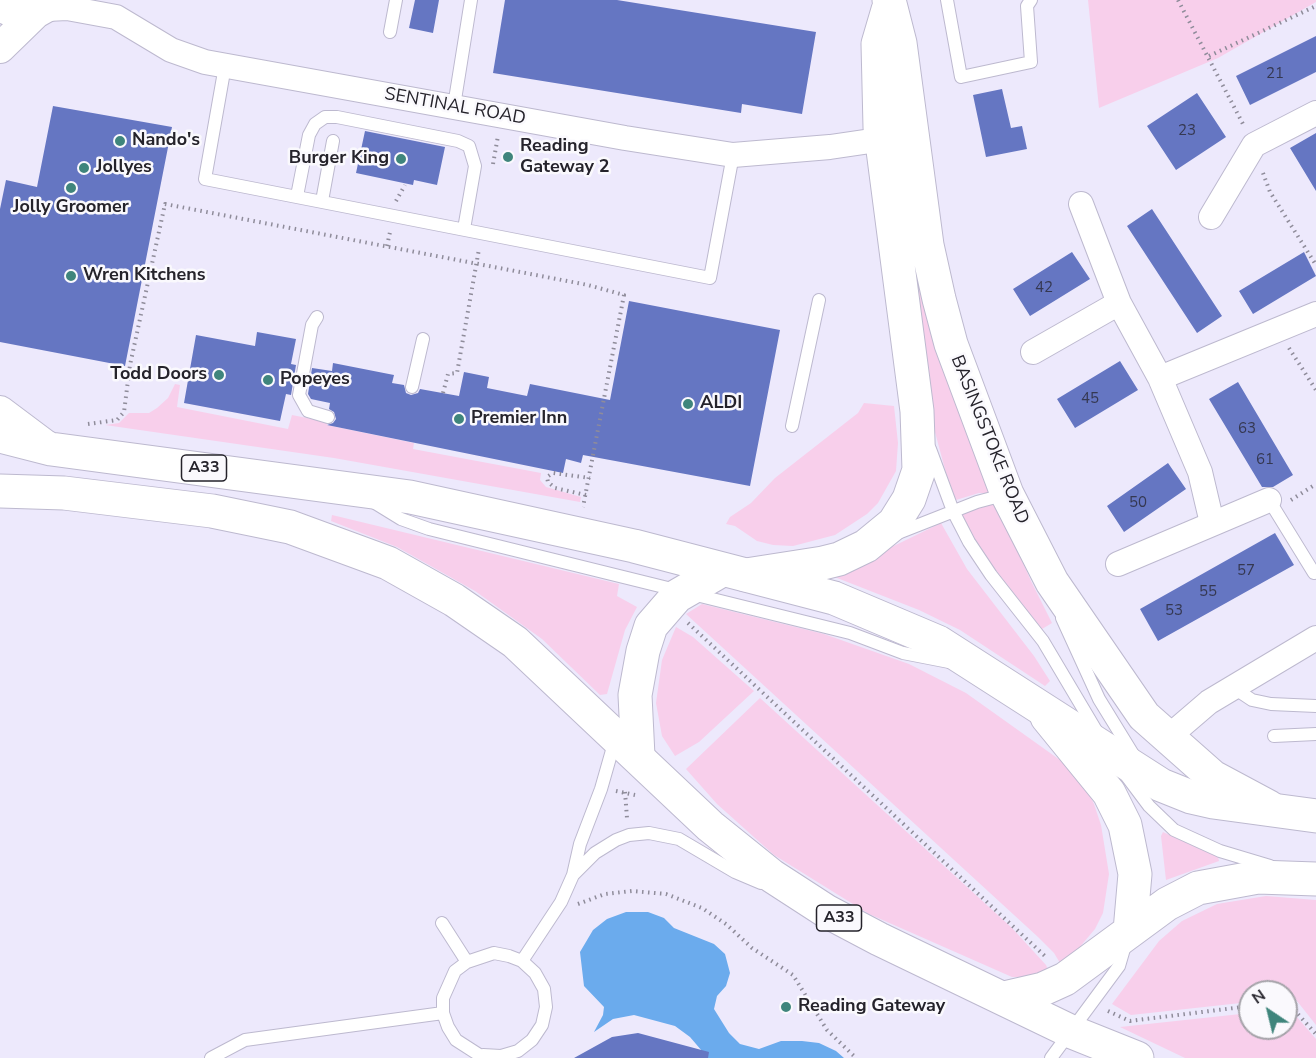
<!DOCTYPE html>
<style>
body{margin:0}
#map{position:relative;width:1316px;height:1058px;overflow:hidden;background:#ede9fc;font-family:"Nunito Sans",sans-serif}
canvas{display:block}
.north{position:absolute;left:1238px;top:980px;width:60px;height:60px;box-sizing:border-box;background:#faf9fd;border:2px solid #a5a3a9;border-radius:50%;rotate:325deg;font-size:16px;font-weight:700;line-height:24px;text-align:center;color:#25232b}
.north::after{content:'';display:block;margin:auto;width:21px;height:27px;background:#3f857c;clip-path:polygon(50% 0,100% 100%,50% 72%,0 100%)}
</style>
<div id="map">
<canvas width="1316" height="1058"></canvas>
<div class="north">N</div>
</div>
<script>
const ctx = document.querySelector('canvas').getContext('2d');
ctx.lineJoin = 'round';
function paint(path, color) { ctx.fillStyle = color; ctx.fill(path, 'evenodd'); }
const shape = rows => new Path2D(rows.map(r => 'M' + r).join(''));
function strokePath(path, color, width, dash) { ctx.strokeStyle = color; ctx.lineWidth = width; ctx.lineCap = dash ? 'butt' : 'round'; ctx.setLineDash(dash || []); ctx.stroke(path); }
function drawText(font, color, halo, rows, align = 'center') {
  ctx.font = font + ' "Nunito Sans",sans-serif'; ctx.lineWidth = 5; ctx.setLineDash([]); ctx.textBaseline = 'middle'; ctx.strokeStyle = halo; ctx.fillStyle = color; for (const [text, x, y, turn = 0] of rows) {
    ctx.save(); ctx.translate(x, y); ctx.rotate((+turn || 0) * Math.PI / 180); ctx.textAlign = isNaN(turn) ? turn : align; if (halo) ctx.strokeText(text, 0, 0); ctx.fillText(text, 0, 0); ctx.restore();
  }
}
paint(shape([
 [1088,0,1316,0,1316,2,1218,58,1099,108],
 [911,214,993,493,979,493,956,500,946,473,932,421,914,304],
 [175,384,180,385,177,407,288,429,292,415,327,422,327,425,414,443,413,449,541,473,540,480,546,487,581,497,580,502,334,458,105,425,119,423,129,413,149,413,157,408,168,398],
 [864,403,894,406,898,443,896,471,878,503,867,514,835,535,793,546,773,545,757,541,735,526,726,524,730,517,751,503,775,478,858,413],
 [990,503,996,504,1000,510,1031,581,1052,623,1042,629,983,554,962,517,962,514],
 [332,515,619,584,617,596,637,607,625,630,607,694,600,695,542,639,475,591,397,547,331,521],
 [941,523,967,569,1034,656,1050,681,1045,686,960,630,919,610,832,576],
 [702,604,824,634,909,664,966,693,1067,765,1087,789,1094,804,1101,825,1109,874,1103,913,1095,929,1073,955,1060,963,1054,953,1038,937,686,614],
 [676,627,693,637,754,691,699,742,675,756,662,736,656,703,662,660],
 [760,698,1012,928,1046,965,1049,972,1028,977,1012,977,869,914,774,855,717,804,686,769],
 [1163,832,1218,857,1219,861,1166,880,1161,836],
 [1266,896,1316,900,1316,1025,1293,996,1286,997,1286,992,1250,992,1250,1002,1131,1015,1112,1004,1159,941,1182,921,1217,904],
 [1286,1008,1289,1008,1316,1039,1316,1058,1185,1058,1120,1027,1250,1013,1250,1028,1286,1028]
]), '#f8cfeb');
paint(shape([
 [626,912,648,912,664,918,674,928,714,944,725,954,730,973,726,986,717,996,714,1009,729,1033,740,1044,759,1049,781,1041,802,1041,819,1043,836,1051,844,1058,708,1058,690,1037,675,1026,634,1015,613,1019,594,1032,603,1015,604,1007,584,986,580,952,593,930,607,919]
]), '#6babed');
paint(shape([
 [415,0,439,0,433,33,409,28],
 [505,0,617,0,816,32,802,114,742,104,741,113,493,73],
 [1316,36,1316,72,1250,105,1236,76],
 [1002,89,1011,128,1022,126,1027,149,986,157,973,95],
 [1197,93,1226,137,1176,170,1147,126],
 [53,106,172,127,125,366,0,342,0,209,6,180,37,187],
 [365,131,445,147,437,185,414,180,413,185,356,173],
 [1316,133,1316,191,1290,148],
 [1152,209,1222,316,1197,333,1127,226],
 [1072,252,1090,279,1030,316,1013,289],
 [1304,252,1316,276,1253,314,1239,291],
 [629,301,780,330,750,486,583,455,581,463,566,459,563,473,327,425,333,423,336,419,334,412,329,409,330,403,311,399,308,394,312,368,332,371,333,363,394,375,392,383,404,385,406,393,411,395,418,393,420,389,459,396,464,372,489,377,487,388,527,396,530,384,610,400],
 [257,332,296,339,291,364,296,365,291,395,286,394,280,421,184,403,196,335,255,346],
 [1120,361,1138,390,1075,428,1057,399],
 [1238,382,1293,475,1273,487,1262,487,1209,399],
 [1168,463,1186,489,1124,532,1107,506],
 [1275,533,1294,565,1158,641,1140,609],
 [638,1033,709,1052,708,1058,574,1058,612,1037]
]), '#6576c2');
const service = shape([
 [947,0,961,77,1031,62,1027,6,1031,0],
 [390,32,396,0],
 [225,66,205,179,710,278,733,155],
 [454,106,471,0],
 [297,196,309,135,315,124,325,117,337,117,458,141,469,146,475,166,464,229],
 [322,201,333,141],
 [317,317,312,325,299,395,308,411,328,417],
 [412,387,423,339],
 [792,426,819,300],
 [930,449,953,511,969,542,991,575,1043,641,1097,732],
 [1269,500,1314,573],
 [375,503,401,519,429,529,850,633,903,653,949,662],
 [893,535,977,502,1007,494],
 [1062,618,1099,699,1134,756],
 [1234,688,1252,700,1271,704,1316,706],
 [1274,736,1316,734],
 [1125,774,1149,806,1174,830,1220,851,1270,866],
 [573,875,595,853,616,840,629,835,649,833,679,839,735,872,761,883],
 [442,923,467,962],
 [522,961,561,902,573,875,580,844,601,789,615,740],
 [483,1055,501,1056,518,1051,532,1040,542,1025,546,1007,544,989,535,973,522,961,509,956,494,953,467,962,455,971,443,998,443,1013,448,1027,456,1040,484,1058],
 [211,1058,245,1040,443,1013],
 [1051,1058,1119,966,1126,942]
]);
const minor = shape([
 [47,9,67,8,116,17,171,50,205,62,625,138,733,155,830,147,898,137],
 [1081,204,1119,303,1160,378,1200,472,1212,523],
 [1211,217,1254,145,1316,113],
 [1033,352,1119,303],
 [1160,378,1316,314],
 [1118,564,1269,500],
 [1167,738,1209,702,1316,638]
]);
const tertiary = shape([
 [0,7,18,14,36,13,59,0],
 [0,48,36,13],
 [0,411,48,447]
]);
const secondary = shape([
 [889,0,900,43,927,245,939,299,951,344,1007,494,1052,582,1144,716,1213,777,1269,807],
 [746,575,823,563,839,559,866,546,894,523,909,499,919,470,917,411,880,127,878,44,888,10],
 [1047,717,1109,793,1125,825,1135,874,1130,931],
 [638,756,635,695,643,651,651,626,677,596,722,570],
 [1004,998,1043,989,1065,979,1167,904,1198,888,1258,877,1316,879]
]);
const trunk = shape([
 [0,436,51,449,410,497,634,546,834,598,938,642,1161,785,1191,797,1213,802,1316,816],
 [0,491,64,493,212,511,290,527,388,563,454,600,515,642,710,826,772,876,826,911,879,939,1072,1032,1137,1058]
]);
strokePath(service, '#bdb9cf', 14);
strokePath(minor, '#bdb9cf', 26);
strokePath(tertiary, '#bdb9cf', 32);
strokePath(secondary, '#bdb9cf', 35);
strokePath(trunk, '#bdb9cf', 35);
strokePath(shape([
 [1178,0,1243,124],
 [1209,56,1316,6],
 [493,164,498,136],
 [1263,173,1270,192,1316,265],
 [396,201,405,185],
 [387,246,390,232],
 [1289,348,1316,390],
 [443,393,448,374,457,373,479,249],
 [88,424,117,420,124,412,130,365,165,204,588,285,624,295,583,507],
 [586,495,555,488,548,482,547,477,553,473,590,478],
 [1291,500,1316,484],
 [688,623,1047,958],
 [616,791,635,795],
 [625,792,627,818],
 [578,904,605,894,632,891,666,894,702,908,726,924,752,948,793,975,827,1030,856,1058],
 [1286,1001,1316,1034],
 [1108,1011,1130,1021,1250,1006]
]), '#8f8c9a', 4, [1.5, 4.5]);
strokePath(service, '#fff', 12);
strokePath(minor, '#fff', 24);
strokePath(tertiary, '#fff', 30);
strokePath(secondary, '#fff', 33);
strokePath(trunk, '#fff', 33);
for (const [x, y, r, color] of [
 [120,141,6,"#3f857c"],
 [508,157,6,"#3f857c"],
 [401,159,6,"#3f857c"],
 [84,168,6,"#3f857c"],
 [71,188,6,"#3f857c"],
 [71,276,6,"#3f857c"],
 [219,375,6,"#3f857c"],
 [268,380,6,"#3f857c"],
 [688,404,6,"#3f857c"],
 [459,419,6,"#3f857c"],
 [786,1007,6,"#3f857c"]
]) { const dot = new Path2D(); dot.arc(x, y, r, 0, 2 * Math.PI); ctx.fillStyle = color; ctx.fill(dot); strokePath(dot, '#faf9fd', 2); }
drawText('15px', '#353851', null, [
 ["21",1275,74],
 ["23",1187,131],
 ["42",1044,288],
 ["45",1090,399],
 ["63",1247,429],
 ["61",1265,460],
 ["50",1138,503],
 ["57",1246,571],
 ["55",1208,592],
 ["53",1174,611]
]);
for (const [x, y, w] of [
 [204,468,45],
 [839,918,45]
]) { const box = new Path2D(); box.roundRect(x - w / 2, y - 13, w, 26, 4.5); ctx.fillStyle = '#faf9fd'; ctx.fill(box); strokePath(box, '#25232b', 1.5); }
drawText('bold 16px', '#25232b', null, [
 ["A33",204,468],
 ["A33",839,918]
]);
drawText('18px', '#25232b', '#faf9fd', [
 ["SENTINAL ROAD",455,107,10],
 ["BASINGSTOKE ROAD",989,440,68]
]);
drawText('bold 18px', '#25232b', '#faf9fd', [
 ["Nando's",132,141],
 ["Reading",520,147],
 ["Gateway 2",520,168],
 ["Burger King",389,159,"right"],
 ["Jollyes",96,168],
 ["Jolly Groomer",71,208,"center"],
 ["Wren Kitchens",83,276],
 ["Todd Doors",207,375,"right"],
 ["Popeyes",280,380],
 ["ALDI",700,404],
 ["Premier Inn",471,419],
 ["Reading Gateway",798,1007]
], 'left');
</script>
